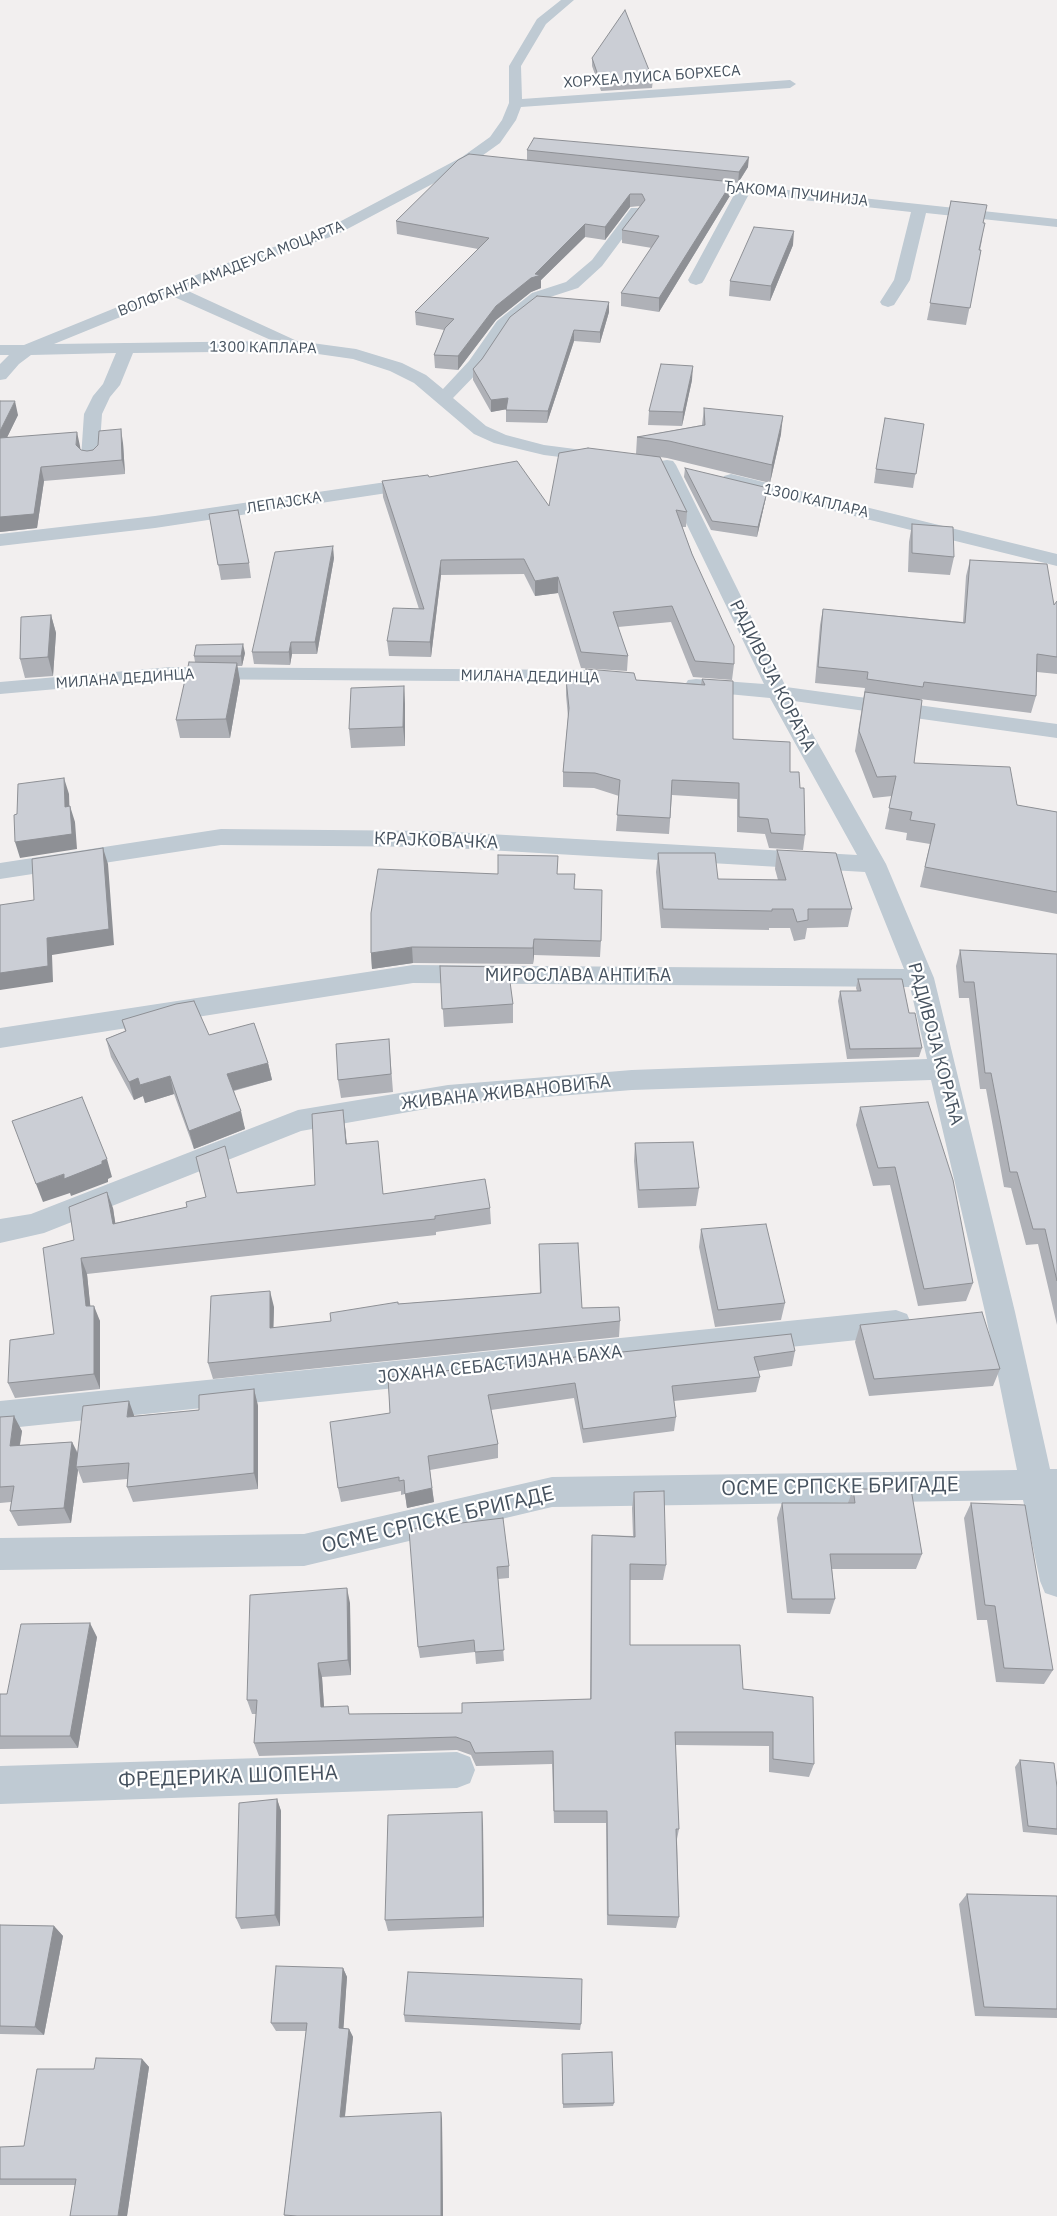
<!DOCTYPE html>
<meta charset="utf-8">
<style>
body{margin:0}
canvas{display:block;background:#f2efef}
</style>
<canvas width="1057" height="2216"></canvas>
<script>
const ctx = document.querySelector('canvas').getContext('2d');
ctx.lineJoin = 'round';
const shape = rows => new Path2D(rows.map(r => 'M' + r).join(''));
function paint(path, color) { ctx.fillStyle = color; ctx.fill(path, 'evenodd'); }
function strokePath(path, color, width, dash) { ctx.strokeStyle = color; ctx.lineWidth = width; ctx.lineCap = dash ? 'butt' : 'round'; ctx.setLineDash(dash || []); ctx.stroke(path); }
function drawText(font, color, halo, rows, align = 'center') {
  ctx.font = font + ' "IBM Plex Sans",sans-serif'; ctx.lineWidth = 4.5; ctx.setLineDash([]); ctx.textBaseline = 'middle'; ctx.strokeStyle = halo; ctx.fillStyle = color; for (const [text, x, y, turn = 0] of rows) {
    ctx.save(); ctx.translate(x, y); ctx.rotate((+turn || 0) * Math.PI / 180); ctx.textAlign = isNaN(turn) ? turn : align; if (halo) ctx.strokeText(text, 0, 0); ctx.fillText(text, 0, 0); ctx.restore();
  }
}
paint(shape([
 [561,0,574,0,546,24,521,66,522,99,790,80,796,84,790,88,521,107,516,120,500,143,472,163,336,235,226,273,186,290,297,341,356,349,402,363,426,375,443,389,469,361,497,321,532,293,566,282,592,260,631,208,641,208,643,211,602,266,578,288,544,299,509,327,481,369,453,398,486,426,506,435,544,445,606,453,609,457,606,461,600,462,544,455,494,443,474,434,414,383,390,371,353,359,297,351,133,353,120,385,110,397,102,414,99,458,96,462,90,463,84,462,81,458,84,414,93,396,103,384,116,353,31,355,19,364,6,379,0,380,0,364,9,355,0,355,0,345,24,345,216,267,326,229,462,157,490,137,502,120,509,103,509,66,537,19,561,0],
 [172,296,273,341,54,344,172,296],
 [695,180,1057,219,1057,227,926,213,910,280,894,305,888,307,882,305,880,302,894,280,911,212,749,194,704,280,702,283,696,285,690,283,688,280,735,193,690,187,688,184,690,181,695,180],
 [667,460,673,461,676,465,786,687,1057,724,1057,738,794,701,886,864,934,978,1015,1312,1050,1469,1057,1469,1057,1597,1045,1593,1040,1581,1023,1500,552,1507,304,1566,0,1570,0,1538,304,1534,552,1477,1017,1470,985,1312,931,1080,632,1090,448,1105,301,1131,44,1233,0,1243,0,1219,31,1214,298,1110,448,1085,632,1070,927,1059,910,987,413,983,0,1048,0,1028,413,965,904,969,865,872,436,847,221,845,0,879,0,863,221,829,436,831,857,855,770,698,696,691,688,690,685,685,688,680,696,679,764,684,658,465,661,461,667,460],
 [731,474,1057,554,1057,566,724,484,722,480,724,476,731,474],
 [420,477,427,479,429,483,427,487,155,528,0,546,0,534,155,516,420,477],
 [171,667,585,670,623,673,631,674,634,679,631,684,623,685,585,682,171,679,0,694,0,682,171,667],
 [896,1310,907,1314,911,1323,907,1332,896,1336,0,1429,0,1401,896,1310],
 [457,1752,470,1757,475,1770,470,1783,457,1788,0,1804,0,1766,457,1752]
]), '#bfcad3');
paint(shape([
 [592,58,653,80,652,88,601,91,592,66],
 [527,150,748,167,738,183,732,182,731,194,659,312,621,306,621,293,652,248,622,243,622,230,640,206,630,207,605,240,585,237,541,280,541,288,531,292,496,320,458,370,435,368,434,355,444,330,416,325,415,312,478,249,397,234,396,221,527,160],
 [951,201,983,223,982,240,980,250,981,250,966,325,927,320],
 [793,245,770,301,729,296,730,281],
 [609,302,609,312,600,343,574,341,547,423,506,422,506,409,491,412,473,380,473,369,482,359],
 [692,380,682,426,648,425,649,411],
 [0,401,18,415,7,437,80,446,81,450,87,451,123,443,125,474,44,481,37,528,0,532],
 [704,408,781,434,770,483,667,458,660,457,687,512,686,527,682,527,734,664,732,680,693,677,671,622,618,627,628,656,627,671,581,668,558,593,535,596,524,574,441,575,431,657,389,656,387,641,419,609,383,497,382,481,429,477,549,506,636,454,637,437,702,425],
 [924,424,913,488,874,483,876,469],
 [685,468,766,497,757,537,711,530,684,477],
 [209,514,249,563,251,578,221,580],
 [912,524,954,557,950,575,908,572,909,542],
 [334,558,317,654,292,654,290,665,254,664,252,652],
 [970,560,1054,605,1057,601,1057,674,1037,672,1036,696,1031,713,920,699,914,763,1017,805,1057,812,1057,914,920,887,930,844,906,840,907,833,885,829,892,796,873,798,855,751,865,688,815,683,820,625,823,609,963,622,966,576],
 [51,615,56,633,53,676,25,678,20,659],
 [245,653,242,666,237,666,240,681,230,738,180,738,176,720,195,662,194,656],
 [586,669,636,680,701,684,702,679,733,739,790,772,800,788,805,835,803,850,769,848,765,834,737,832,737,799,672,795,669,834,616,831,619,796,594,788,563,787,563,772,568,717,566,695,566,679,586,679],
 [404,686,405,705,405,746,351,748,349,729],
 [777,850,852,909,848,927,807,928,805,939,794,941,790,928,769,928,769,930,661,928,656,872,658,853,718,879,778,880,775,869],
 [498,874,557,874,574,889,601,941,600,957,534,955,533,964,413,963,372,969,371,953],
 [960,950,1057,954,1057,1325,1038,1244,1026,1245,1011,1188,1004,1187,986,1089,980,1089,969,998,959,998,956,966],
 [440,966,513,1004,513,1023,444,1027],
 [858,979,909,1013,922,1048,919,1057,847,1059,838,1001,840,991,857,991,856,988],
 [122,1020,209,1035,268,1063,272,1080,234,1091,245,1129,194,1149,174,1094,145,1103,143,1096,134,1100,111,1057,106,1039,125,1031],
 [389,1039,393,1092,341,1098,338,1080],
 [860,1107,973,1283,966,1301,918,1306,890,1185,873,1186,856,1125],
 [345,1127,347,1144,383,1194,490,1208,491,1224,436,1232,436,1235,87,1274,90,1306,100,1321,100,1389,15,1398,8,1383,54,1334,74,1240,113,1208,115,1223,187,1207,237,1193,315,1185],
 [635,1143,699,1188,696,1206,638,1208,634,1161],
 [701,1229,785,1303,781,1320,715,1327,699,1247],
 [539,1244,582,1308,620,1321,619,1337,213,1379,208,1363,274,1307,273,1328,331,1321,398,1304,540,1293,539,1260],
 [860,1325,1000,1369,993,1386,869,1396,855,1342],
 [795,1351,792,1366,758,1371,760,1377,756,1392,674,1401,676,1417,674,1431,583,1443,574,1398,491,1410,498,1444,498,1458,430,1470,434,1502,407,1508,405,1494,401,1495,401,1491,341,1502,338,1488,390,1413,388,1377],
 [254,1389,258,1406,258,1489,133,1502,127,1487,127,1479,83,1483,78,1470,71,1523,18,1526,10,1511,11,1502,0,1503,0,1417,22,1431,20,1445,72,1442,78,1453,134,1416,199,1410],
 [853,1489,922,1554,916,1569,832,1569,835,1599,830,1614,787,1613,777,1518,782,1503,848,1503],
 [634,1492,666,1565,663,1580,630,1580,630,1645,743,1689,814,1764,809,1777,769,1772,769,1746,675,1745,679,1829,677,1839,679,1917,676,1928,607,1925,606,1823,554,1823,552,1764,476,1766,471,1755,457,1750,259,1756,254,1743,256,1714,252,1714,247,1700,350,1603,351,1675,322,1677,324,1707,350,1714,462,1713,590,1699,591,1551,592,1535,633,1536,632,1508],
 [971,1503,1053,1670,1044,1684,996,1682,987,1620,977,1620,964,1518],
 [436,1526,509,1566,509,1578,498,1579,504,1661,476,1664,475,1652,420,1658,418,1647],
 [97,1637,78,1748,0,1749,0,1694,7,1694],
 [1020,1760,1057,1787,1057,1835,1023,1832,1015,1767],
 [277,1799,281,1811,280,1926,241,1929,236,1918],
 [483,1824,484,1927,388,1931,385,1920],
 [967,1894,1057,1896,1057,2018,975,2016,959,1904],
 [0,1925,54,1926,63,1936,44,2035,0,2034],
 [343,1968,347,1977,343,2028,349,2029,353,2037,345,2117,442,2119,443,2216,285,2216,284,2215,306,2031,276,2031,271,2023],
 [404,2015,581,2024,580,2030,405,2022],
 [562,2054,614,2103,613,2106,563,2108],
 [142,2059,149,2067,127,2216,75,2185,0,2185,0,2147,24,2146,94,2069]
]), '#afb1b7');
paint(shape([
 [749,157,748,167,738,183,739,172],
 [732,182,731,194,659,312,659,298],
 [630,194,630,207,605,240,605,227],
 [585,224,585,237,541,280,541,288,531,292,496,320,458,370,458,356,496,306,535,274],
 [794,231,793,245,770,301,771,286],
 [609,302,609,312,600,343,600,332],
 [574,330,574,341,547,423,548,411],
 [693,366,692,380,682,426,683,412],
 [508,398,508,409,491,412,491,400],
 [15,401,18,415,0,452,0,431],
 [783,416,781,434,770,483,772,465],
 [121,429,123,443,125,474,122,460],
 [77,432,80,446,80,459,76,445],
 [41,467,44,481,37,528,0,532,0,517],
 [768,488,766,497,757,537,758,527],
 [333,546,334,558,317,654,315,642],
 [441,560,441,575,431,657,430,642],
 [558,577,558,593,535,596,535,581],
 [51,615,56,633,53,676,48,657],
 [291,642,292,654,290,665,289,652],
 [243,644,245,653,242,666,241,656],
 [237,663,240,681,230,738,226,719],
 [404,686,405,705,405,746,403,727],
 [64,778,69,794,70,823,65,807],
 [70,806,75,822,77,849,20,858,15,842],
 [103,848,108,864,114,945,52,955,53,982,0,990,0,973,47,938],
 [534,939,534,955,533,964,533,948],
 [412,947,413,963,372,969,371,953],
 [268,1063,272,1080,231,1091,227,1074],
 [170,1076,174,1094,145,1103,140,1085],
 [138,1078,143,1096,134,1100,129,1082],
 [343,1110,345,1127,348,1160,346,1144],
 [241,1111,245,1129,194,1149,189,1131],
 [107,1159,112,1177,108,1179,108,1182,71,1196,70,1193,43,1202,36,1184],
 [107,1192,113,1208,118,1240,113,1224],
 [81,1258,87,1274,92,1322,86,1306],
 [270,1291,274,1307,273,1344,270,1328],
 [94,1306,100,1321,100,1389,94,1374],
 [254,1389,258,1406,258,1489,254,1473],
 [129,1401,135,1418,127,1417],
 [14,1416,22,1431,17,1461,10,1446],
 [72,1442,79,1457,76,1467,78,1470,71,1523,64,1508],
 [432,1488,434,1502,407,1508,405,1494],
 [347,1588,350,1603,351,1675,348,1660],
 [90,1623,97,1637,78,1748,70,1736],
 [318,1663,322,1677,325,1721,321,1707],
 [277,1799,281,1811,280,1926,275,1915],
 [482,1812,483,1824,484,1927,483,1917],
 [54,1926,63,1936,44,2035,35,2027],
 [343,1968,347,1977,343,2036,339,2028],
 [349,2029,353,2037,344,2124,340,2117],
 [142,2059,149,2067,127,2216,118,2216],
 [441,2112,442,2119,443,2216,441,2216]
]), '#8e9095');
const building = shape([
 [625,10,653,80,601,84,592,58,625,10],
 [534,138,749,157,739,172,527,150,534,138],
 [469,154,732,182,659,298,621,293,659,236,622,230,645,200,642,194,630,194,605,227,585,224,535,274,541,275,531,278,496,306,458,356,434,355,445,328,454,319,415,312,489,238,396,221,458,160,469,154],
 [951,201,987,205,983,223,985,223,979,250,981,250,970,308,930,303,951,201],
 [754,227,794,231,771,286,730,281,754,227],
 [537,296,609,302,600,332,574,330,548,411,506,410,508,398,491,400,473,369,482,359,510,317,537,296],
 [661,364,693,366,683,412,649,411,661,364],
 [0,401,15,401,0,431,0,401],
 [704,408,783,416,772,465,669,441,637,437,705,425,704,408],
 [885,418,924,424,916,474,876,469,885,418],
 [121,429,122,460,41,467,34,514,0,517,0,438,77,432,76,445,81,450,87,451,93,450,98,445,99,431,121,429],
 [588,448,660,457,687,512,676,510,692,554,734,646,734,664,695,661,672,606,613,612,628,656,581,652,558,577,535,581,524,559,441,560,430,642,387,641,393,608,424,609,382,481,428,475,429,477,517,461,549,506,559,453,588,448],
 [685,468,768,488,758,527,712,521,685,468],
 [238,510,249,563,218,565,209,514,238,510],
 [912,524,953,527,954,557,912,553,912,524],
 [333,546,315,642,291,642,289,652,252,652,275,552,333,546],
 [970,560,1047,564,1054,605,1057,601,1057,657,1037,654,1036,696,924,682,923,687,867,679,868,672,818,667,823,609,965,623,970,560],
 [51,615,48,657,20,659,21,617,51,615],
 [243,644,241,656,194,656,196,645,243,644],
 [189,662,237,663,226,719,176,720,189,662],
 [586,669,634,673,636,680,705,685,702,679,733,681,733,739,790,742,790,772,799,772,800,788,804,788,805,835,771,833,768,819,739,817,739,783,672,780,670,818,617,815,620,780,595,773,563,772,569,708,566,679,589,679,586,669],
 [404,686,403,727,349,729,351,688,404,686],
 [865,692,922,700,914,763,1010,767,1017,805,1057,812,1057,892,925,867,935,824,910,820,912,812,889,808,896,776,877,777,859,731,865,692],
 [64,778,65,807,70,806,72,834,15,842,14,815,17,814,18,784,64,778],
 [103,848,109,929,47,938,48,966,0,973,0,905,34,900,32,859,103,848],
 [777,850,836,853,852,909,808,909,808,920,797,922,793,909,772,909,772,911,663,909,658,853,715,853,718,879,786,880,777,850],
 [498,855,558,856,557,874,575,874,574,889,602,890,601,941,534,939,533,948,412,947,371,953,371,913,378,869,498,874,498,855],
 [960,950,1057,954,1057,1281,1045,1229,1033,1229,1017,1172,1010,1172,991,1073,985,1073,974,982,964,982,960,950],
 [440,966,508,967,513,1004,442,1009,440,966],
 [858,979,902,979,909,1013,915,1013,922,1048,850,1049,840,991,861,991,858,979],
 [194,1001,209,1035,254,1023,268,1063,227,1074,241,1111,189,1131,170,1076,140,1085,138,1078,129,1082,106,1039,126,1031,122,1020,176,1004,194,1001],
 [389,1039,391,1074,338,1080,336,1044,389,1039],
 [82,1097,107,1159,102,1161,102,1164,64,1179,64,1174,36,1184,12,1121,82,1097],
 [928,1102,953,1180,973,1283,924,1289,895,1167,878,1168,860,1107,928,1102],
 [343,1110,346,1144,378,1141,383,1194,485,1179,490,1208,435,1216,435,1219,81,1258,86,1306,94,1306,94,1374,8,1383,10,1340,54,1334,43,1248,74,1240,69,1207,107,1192,113,1224,187,1207,186,1202,206,1197,196,1157,225,1146,237,1193,315,1185,312,1114,343,1110],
 [693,1142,699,1188,639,1190,635,1143,693,1142],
 [766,1224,785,1303,718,1310,701,1229,766,1224],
 [578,1243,582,1308,619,1307,620,1321,208,1363,211,1296,270,1291,270,1328,331,1321,330,1313,398,1302,398,1304,541,1293,539,1244,578,1243],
 [982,1312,1000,1369,874,1379,860,1325,982,1312],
 [791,1334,795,1351,754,1357,760,1377,672,1386,676,1417,583,1429,575,1383,488,1395,498,1444,428,1456,432,1488,405,1494,404,1480,399,1481,399,1477,338,1488,330,1422,390,1413,388,1377,791,1334],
 [254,1389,254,1473,127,1487,129,1463,76,1467,83,1406,129,1401,127,1417,199,1410,199,1395,254,1389],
 [14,1416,10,1446,72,1442,64,1508,10,1511,14,1486,0,1487,0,1417,14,1416],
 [853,1489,911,1489,922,1554,830,1554,835,1599,792,1599,782,1503,855,1503,853,1489],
 [664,1491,666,1565,630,1564,630,1645,740,1645,743,1689,813,1697,814,1764,773,1759,773,1732,675,1732,679,1829,676,1829,679,1917,608,1915,607,1811,554,1811,553,1751,475,1753,470,1742,456,1737,254,1743,257,1700,247,1700,250,1595,347,1588,348,1660,318,1663,321,1707,348,1706,349,1714,462,1713,462,1703,591,1699,592,1535,635,1537,634,1492,664,1491],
 [971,1503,1025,1505,1053,1670,1004,1668,995,1606,985,1605,971,1503],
 [503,1518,509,1566,497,1567,504,1650,475,1652,474,1640,418,1647,409,1530,436,1524,436,1526,503,1518],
 [90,1623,70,1736,0,1736,0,1694,7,1694,21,1624,90,1623],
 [1020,1760,1054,1763,1057,1787,1057,1829,1028,1826,1020,1760],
 [277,1799,275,1915,236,1918,239,1803,277,1799],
 [482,1812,483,1917,385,1920,388,1815,482,1812],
 [967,1894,1057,1896,1057,2009,984,2007,967,1894],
 [0,1925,54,1926,35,2027,0,2026,0,1925],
 [276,1966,343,1968,339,2028,349,2029,340,2117,441,2112,441,2216,297,2216,284,2215,307,2023,271,2023,276,1966],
 [408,1972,582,1979,581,2024,404,2015,408,1972],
 [612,2052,614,2103,563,2104,562,2054,612,2052],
 [96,2058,142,2059,118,2216,122,2216,70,2216,76,2179,0,2179,0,2147,24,2146,37,2069,94,2069,96,2058]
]);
paint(building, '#cbced5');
strokePath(building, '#8e9095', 1);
drawText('15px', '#46525f', '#fff', [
 ["ХОРХЕА ЛУИСА БОРХЕСА",652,77,-4],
 ["ЂАКОМА ПУЧИНИЈА",796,194,6],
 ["ВОЛФГАНГА АМАДЕУСА МОЦАРТА",231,269,-21],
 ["1300 КАПЛАРА",263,348,1],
 ["1300 КАПЛАРА",816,501,13],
 ["ЛЕПАЈСКА",284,503,-9],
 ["МИЛАНА ДЕДИНЦА",530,677,1],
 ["МИЛАНА ДЕДИНЦА",125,679,-4]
]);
drawText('18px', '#46525f', '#fff', [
 ["РАДИВОЈА КОРАЋА",772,676,63],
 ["КРАЈКОВАЧКА",436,841,2],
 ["МИРОСЛАВА АНТИЋА",578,976],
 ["РАДИВОЈА КОРАЋА",935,1044,75],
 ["ЖИВАНА ЖИВАНОВИЋА",506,1093,-6],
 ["ЈОХАНА СЕБАСТИЈАНА БАХА",500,1365,-6]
]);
drawText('21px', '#46525f', '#fff', [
 ["ОСМЕ СРПСКЕ БРИГАДЕ",840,1487,-1],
 ["ОСМЕ СРПСКЕ БРИГАДЕ",438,1520,-13],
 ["ФРЕДЕРИКА ШОПЕНА",228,1777,-2]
]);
</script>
